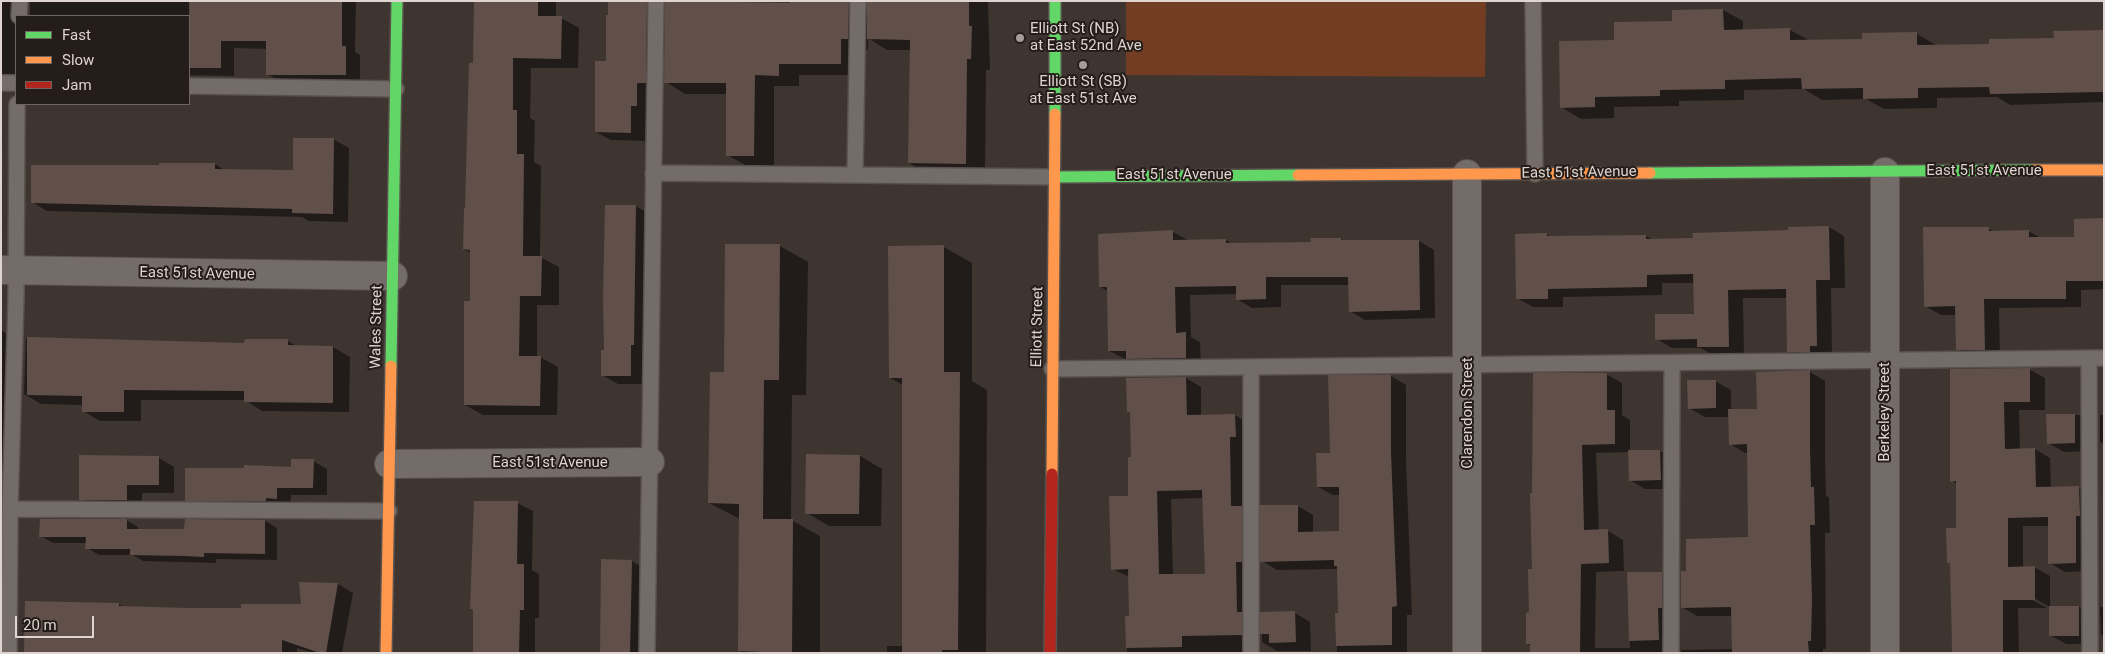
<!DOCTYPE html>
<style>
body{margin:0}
#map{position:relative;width:2105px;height:654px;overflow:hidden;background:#3e3531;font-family:Roboto,sans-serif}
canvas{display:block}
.frame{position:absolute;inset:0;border:2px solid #dfd4cf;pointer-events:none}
.legend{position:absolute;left:15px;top:15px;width:175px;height:90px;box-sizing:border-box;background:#251d19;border:1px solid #6f6662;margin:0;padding:6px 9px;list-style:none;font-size:15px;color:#dfd4cf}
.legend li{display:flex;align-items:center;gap:10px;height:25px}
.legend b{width:25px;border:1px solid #6f6662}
.scale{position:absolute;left:15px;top:616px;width:79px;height:22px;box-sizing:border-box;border:2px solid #dfd4cf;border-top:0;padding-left:6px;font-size:15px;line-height:18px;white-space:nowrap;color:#dfd4cf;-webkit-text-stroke:4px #251d19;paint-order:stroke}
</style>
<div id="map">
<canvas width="2105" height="654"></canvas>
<div class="frame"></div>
<ul class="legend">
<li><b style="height:6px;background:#63d668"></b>Fast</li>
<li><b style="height:6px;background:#ff974d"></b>Slow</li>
<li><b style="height:6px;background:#b3261e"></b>Jam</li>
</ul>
<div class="scale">20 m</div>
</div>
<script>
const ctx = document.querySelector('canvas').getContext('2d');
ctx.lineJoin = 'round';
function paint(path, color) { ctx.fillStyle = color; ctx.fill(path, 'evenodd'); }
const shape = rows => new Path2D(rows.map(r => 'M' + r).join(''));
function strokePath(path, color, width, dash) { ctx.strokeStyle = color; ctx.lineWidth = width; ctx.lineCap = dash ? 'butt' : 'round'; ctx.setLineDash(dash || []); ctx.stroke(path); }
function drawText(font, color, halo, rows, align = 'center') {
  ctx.font = font + ' Roboto,sans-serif'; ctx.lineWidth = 4; ctx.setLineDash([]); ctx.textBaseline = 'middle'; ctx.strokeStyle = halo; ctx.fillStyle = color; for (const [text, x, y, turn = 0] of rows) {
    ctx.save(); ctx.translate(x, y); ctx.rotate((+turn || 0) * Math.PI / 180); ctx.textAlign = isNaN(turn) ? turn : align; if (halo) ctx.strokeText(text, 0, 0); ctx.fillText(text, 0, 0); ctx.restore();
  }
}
paint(shape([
 [1126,1,1486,1,1485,77,1126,75]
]), '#723d22');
paint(shape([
 [1,1,29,1,16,16,16,78,1,82],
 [30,1,356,1,355,52,360,55,360,83,281,82,267,74,268,49,234,48,234,76,189,75,189,16,30,16],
 [474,1,556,1,556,17,561,18,579,28,578,68,531,68,530,118,535,121,534,162,541,166,540,257,559,267,559,305,537,305,537,357,540,357,558,367,557,415,483,415,465,405,471,303,471,253,464,249,474,64],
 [609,1,731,1,735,4,791,4,849,1,868,12,868,1,988,1,990,70,986,70,985,174,928,174,909,163,911,50,887,50,868,38,868,50,860,49,860,75,799,75,799,86,774,86,774,166,747,166,727,155,727,94,685,94,666,82,667,2,662,10,652,114,646,114,646,141,611,140,596,132,607,62],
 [1723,10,1743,21,1743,31,1790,30,1810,41,1863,40,1917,34,1936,45,1990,45,2055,39,2104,31,2104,102,2010,105,1997,97,1937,98,1937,108,1884,109,1866,99,1822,100,1804,89,1744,90,1744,100,1679,101,1679,106,1614,107,1614,118,1581,119,1561,107,1615,41,1673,22,1673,11],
 [333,139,349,148,348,222,309,221,302,217,47,211,32,202,160,167,160,164,215,164,226,171,294,171],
 [636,206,651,215,646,384,618,384,602,375,605,351],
 [2104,219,2104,289,2081,290,2081,307,1999,308,2000,358,1973,358,1957,349,1957,315,1941,315,1925,306,1988,228,1994,232,2028,231,2041,238,2076,238],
 [1829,227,1844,236,1845,288,1831,288,1832,354,1804,360,1788,351,1788,298,1743,298,1744,355,1714,355,1700,348,1672,348,1657,339,1695,315,1695,283,1662,283,1662,295,1563,297,1563,307,1533,307,1517,298,1547,234,1551,237,1646,236,1653,240,1694,240],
 [1173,232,1188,240,1226,240,1232,244,1312,243,1341,239,1344,241,1419,241,1434,250,1435,318,1365,320,1350,311,1350,285,1281,285,1281,307,1252,308,1237,299,1237,294,1190,295,1191,337,1200,342,1201,366,1142,367,1109,351,1108,291,1100,287],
 [780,246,808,262,806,395,792,395,791,520,820,536,820,653,743,653,739,650,740,519,709,503,725,373],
 [944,247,972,263,972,381,987,390,986,653,887,653,887,646,903,646,903,385,890,378],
 [1,330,13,337,9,604,1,604],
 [26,338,246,344,288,341,298,347,333,347,350,357,349,412,262,411,245,400,141,400,141,421,100,421,83,411,83,405,41,404,24,394],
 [2029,369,2045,378,2045,410,2019,410,2020,450,2035,449,2050,458,2051,488,2079,488,2094,496,2091,571,2065,572,2050,563,2049,526,2023,526,2023,568,2034,567,2050,576,2050,608,2080,607,2096,616,2096,644,2066,644,2050,635,2050,607,2030,596,2029,598,2047,608,2018,608,2019,653,1952,653,1951,564,1948,562,1958,529,1957,484,1952,481,1952,370],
 [1810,372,1825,381,1825,458,1826,496,1829,497,1830,533,1825,533,1826,649,1823,649,1823,653,1681,653,1681,650,1733,649,1732,616,1697,616,1682,607,1688,573,1750,539,1749,453,1745,453,1730,444,1730,417,1705,417,1689,408,1715,381,1731,390,1731,411,1758,410],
 [1606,374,1622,383,1622,415,1630,420,1630,452,1660,451,1675,460,1676,489,1645,489,1630,480,1630,452,1596,453,1599,531,1608,531,1623,540,1624,571,1596,572,1595,648,1630,648,1629,574,1662,573,1677,582,1674,653,1531,653,1531,646,1528,644,1533,570],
 [1391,376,1406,385,1406,461,1412,615,1407,615,1407,653,1337,653,1336,614,1339,614,1338,569,1277,570,1262,561,1298,506,1313,515,1313,533,1341,532,1340,495,1333,495,1318,487,1331,454],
 [1186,378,1201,387,1201,416,1235,415,1250,424,1246,653,1127,653,1126,617,1130,617,1130,577,1112,569,1130,497,1132,458,1131,413,1128,379],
 [1204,498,1206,575,1173,575,1171,499],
 [2079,415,2095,424,2095,451,2064,452,2048,443,2048,416],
 [2100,415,2104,415,2104,444,2100,442],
 [860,456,882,469,881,526,829,526,807,513],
 [159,458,174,467,174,493,142,493,142,508,96,508,81,499],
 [313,461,327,469,327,495,291,495,290,506,200,508,186,500,245,470,292,468],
 [517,503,533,511,532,570,539,574,539,618,535,618,535,653,474,653,474,610,472,608],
 [126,520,138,527,138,530,186,530,186,521,265,521,277,528,277,560,216,559,216,563,143,561,133,555,99,555,87,548,87,543,53,543,41,536],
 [632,561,647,570,646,653,601,653],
 [301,584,338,584,353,593,342,653,313,653,297,648,297,653,25,653,119,604,125,608,243,609,302,605],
 [2100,607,2104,607,2104,636,2101,635],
 [1262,613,1295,613,1310,622,1311,651,1277,651,1262,642]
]), '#0007');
paint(shape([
 [189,1,342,1,342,46,346,46,346,75,266,75,266,41,221,41,221,68,190,68],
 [474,1,538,1,538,16,562,16,561,59,513,58,513,110,517,110,517,154,524,154,523,256,542,256,541,296,520,296,519,356,541,356,540,406,464,405,464,301,470,301,470,250,463,249,464,208,465,208,469,63,473,63],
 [608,1,647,1,646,83,637,83,637,106,631,106,631,133,595,132,595,61,606,61,606,15,608,15],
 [665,1,790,3,790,1,849,1,848,39,841,39,841,64,779,64,779,76,755,75,754,156,726,156,726,83,664,83],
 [867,1,969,1,969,26,972,26,971,59,967,59,966,164,908,163,910,40,867,39],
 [1723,9,1724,30,1790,28,1790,40,1862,39,1862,33,1917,32,1917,45,1989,44,1989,39,2054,38,2053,31,2104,30,2104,92,1990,94,1989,87,1918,88,1918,98,1863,99,1863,88,1802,89,1801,78,1725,80,1725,89,1660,90,1660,96,1595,97,1595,107,1560,108,1559,41,1614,40,1614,22,1672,21,1672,10],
 [293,138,334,138,333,214,292,213,292,209,31,203,31,165,159,165,159,163,215,163,215,169,293,170],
 [605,205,636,205,634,345,631,345,631,376,601,376,601,350,604,350,603,296],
 [2104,218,2104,281,2066,281,2066,299,1984,299,1985,350,1956,350,1955,306,1924,307,1923,227,1989,227,1989,231,2029,230,2029,237,2074,237,2074,219],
 [1829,226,1830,280,1816,280,1817,346,1810,346,1810,352,1787,352,1786,289,1728,290,1729,347,1697,347,1697,339,1655,340,1655,314,1694,314,1693,274,1647,275,1647,287,1548,289,1548,299,1516,299,1515,234,1547,233,1547,236,1646,235,1646,239,1693,238,1692,233,1788,230,1788,227],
 [1173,230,1173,240,1226,239,1226,243,1311,242,1310,238,1341,238,1341,240,1419,240,1420,310,1349,312,1348,277,1266,277,1266,299,1236,300,1236,286,1175,287,1176,333,1186,332,1186,358,1126,359,1126,351,1108,351,1107,287,1099,287,1098,234],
 [725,244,780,244,779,380,764,380,763,519,793,519,792,653,738,651,739,504,708,503,710,372,724,372],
 [944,245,944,372,960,372,958,650,942,650,942,653,902,653,902,378,889,378,888,246],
 [27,337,244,343,245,339,288,339,288,345,333,346,333,403,244,402,244,391,124,390,124,412,82,412,82,396,27,395],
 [2030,368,2030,402,2004,402,2005,449,2035,448,2036,487,2079,486,2080,516,2076,516,2076,563,2048,564,2048,517,2008,518,2008,567,2035,566,2035,600,2003,600,2003,653,1952,653,1950,563,1947,563,1946,528,1956,528,1956,481,1950,482,1950,369],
 [1810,370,1810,449,1811,487,1814,487,1815,525,1810,525,1812,600,1811,641,1808,641,1809,653,1732,653,1731,607,1681,608,1681,571,1686,571,1686,539,1748,537,1747,444,1729,445,1728,409,1757,409,1756,372],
 [1533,373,1607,373,1607,410,1615,410,1615,444,1582,445,1584,530,1608,529,1609,563,1581,564,1580,653,1530,653,1530,644,1526,644,1526,613,1529,612,1528,569,1532,569,1530,493,1532,493],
 [1328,375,1391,375,1391,452,1397,606,1392,607,1392,645,1336,646,1335,613,1338,613,1337,566,1334,566,1334,560,1260,562,1260,505,1298,505,1298,532,1339,531,1339,487,1317,487,1316,453,1330,453],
 [1186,377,1187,415,1235,414,1236,437,1230,437,1231,506,1242,506,1242,562,1236,562,1237,612,1242,612,1242,635,1182,636,1182,647,1126,648,1125,616,1129,616,1128,569,1111,570,1109,496,1128,496,1128,457,1131,457,1130,412,1127,412,1126,378],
 [1202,490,1205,574,1159,574,1157,491],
 [1687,380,1716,380,1716,408,1688,409],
 [2046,414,2075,414,2075,443,2047,444],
 [1628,450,1660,450,1661,480,1629,481],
 [806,454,860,455,859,514,805,514],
 [79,455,159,456,159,485,127,485,127,500,79,500],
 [291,459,314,459,313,488,277,488,277,499,266,498,266,501,185,501,185,468,244,468,244,465,291,467],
 [474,501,518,501,517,564,524,564,524,610,520,610,519,653,473,653,473,609,470,609],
 [40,519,127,519,127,529,184,529,185,519,265,520,265,554,204,553,204,557,184,556,130,555,130,549,85,549,86,537,39,537],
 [601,559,632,560,630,653,600,653],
 [1627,572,1662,572,1662,608,1658,608,1659,640,1629,641],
 [299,582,338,583,326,653,320,653,282,640,282,653,24,653,25,601,119,603,119,606,189,608,241,608,241,604,301,604],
 [2049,606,2079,606,2079,636,2049,636],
 [1295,611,1296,642,1269,643,1269,634,1260,634,1260,612]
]), '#605049');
const lane = shape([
 [1533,1,1535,174],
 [19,16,20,1],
 [1,83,16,83],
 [189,86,396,89],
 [653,173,1055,177],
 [855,175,858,1],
 [2089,358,2090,653],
 [1052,369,2104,358],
 [10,509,389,511],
 [9,653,10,509,16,299,17,104],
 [647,653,656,1],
 [1251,653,1251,367],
 [1671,653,1672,363]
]);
const street = shape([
 [1885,172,1885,653],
 [1467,174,1467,653],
 [1,270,393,276],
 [389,464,650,462]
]);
const fast = shape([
 [1055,1,1055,114],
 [1650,173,2033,170],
 [1055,177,1298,175],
 [391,366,397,1]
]);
const slow = shape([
 [2033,170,2104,170],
 [1298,175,1650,173],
 [1052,474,1055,114],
 [386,653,391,366]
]);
const jam = shape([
 [1050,653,1052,474]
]);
strokePath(lane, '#59514d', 18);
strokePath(street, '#59514d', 30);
strokePath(fast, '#59514d', 14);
strokePath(slow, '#59514d', 14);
strokePath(jam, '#59514d', 14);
strokePath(lane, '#746c68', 15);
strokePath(street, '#746c68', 28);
strokePath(fast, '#63d668', 11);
strokePath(slow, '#ff974d', 11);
strokePath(jam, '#b3261e', 11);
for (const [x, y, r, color] of [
 [1020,38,5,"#a79c98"],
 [1083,65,5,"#a79c98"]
]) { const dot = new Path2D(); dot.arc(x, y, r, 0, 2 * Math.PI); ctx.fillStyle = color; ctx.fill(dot); strokePath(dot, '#251d19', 2); }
drawText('15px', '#dfd4cf', '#251d19', [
 ["Elliott St (NB)",1030,29],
 ["at East 52nd Ave",1030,46],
 ["Elliott St (SB)",1083,82,"center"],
 ["at East 51st Ave",1083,99,"center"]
], 'left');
drawText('15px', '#dfd4cf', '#251d19', [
 ["East 51st Avenue",1984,171],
 ["East 51st Avenue",1579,173,-1],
 ["East 51st Avenue",1174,175],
 ["East 51st Avenue",197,274,1],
 ["Wales Street",377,327,-89],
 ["Elliott Street",1038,327,-89],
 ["Berkeley Street",1885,412,-90],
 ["Clarendon Street",1468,413,-90],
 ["East 51st Avenue",550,463]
]);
</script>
